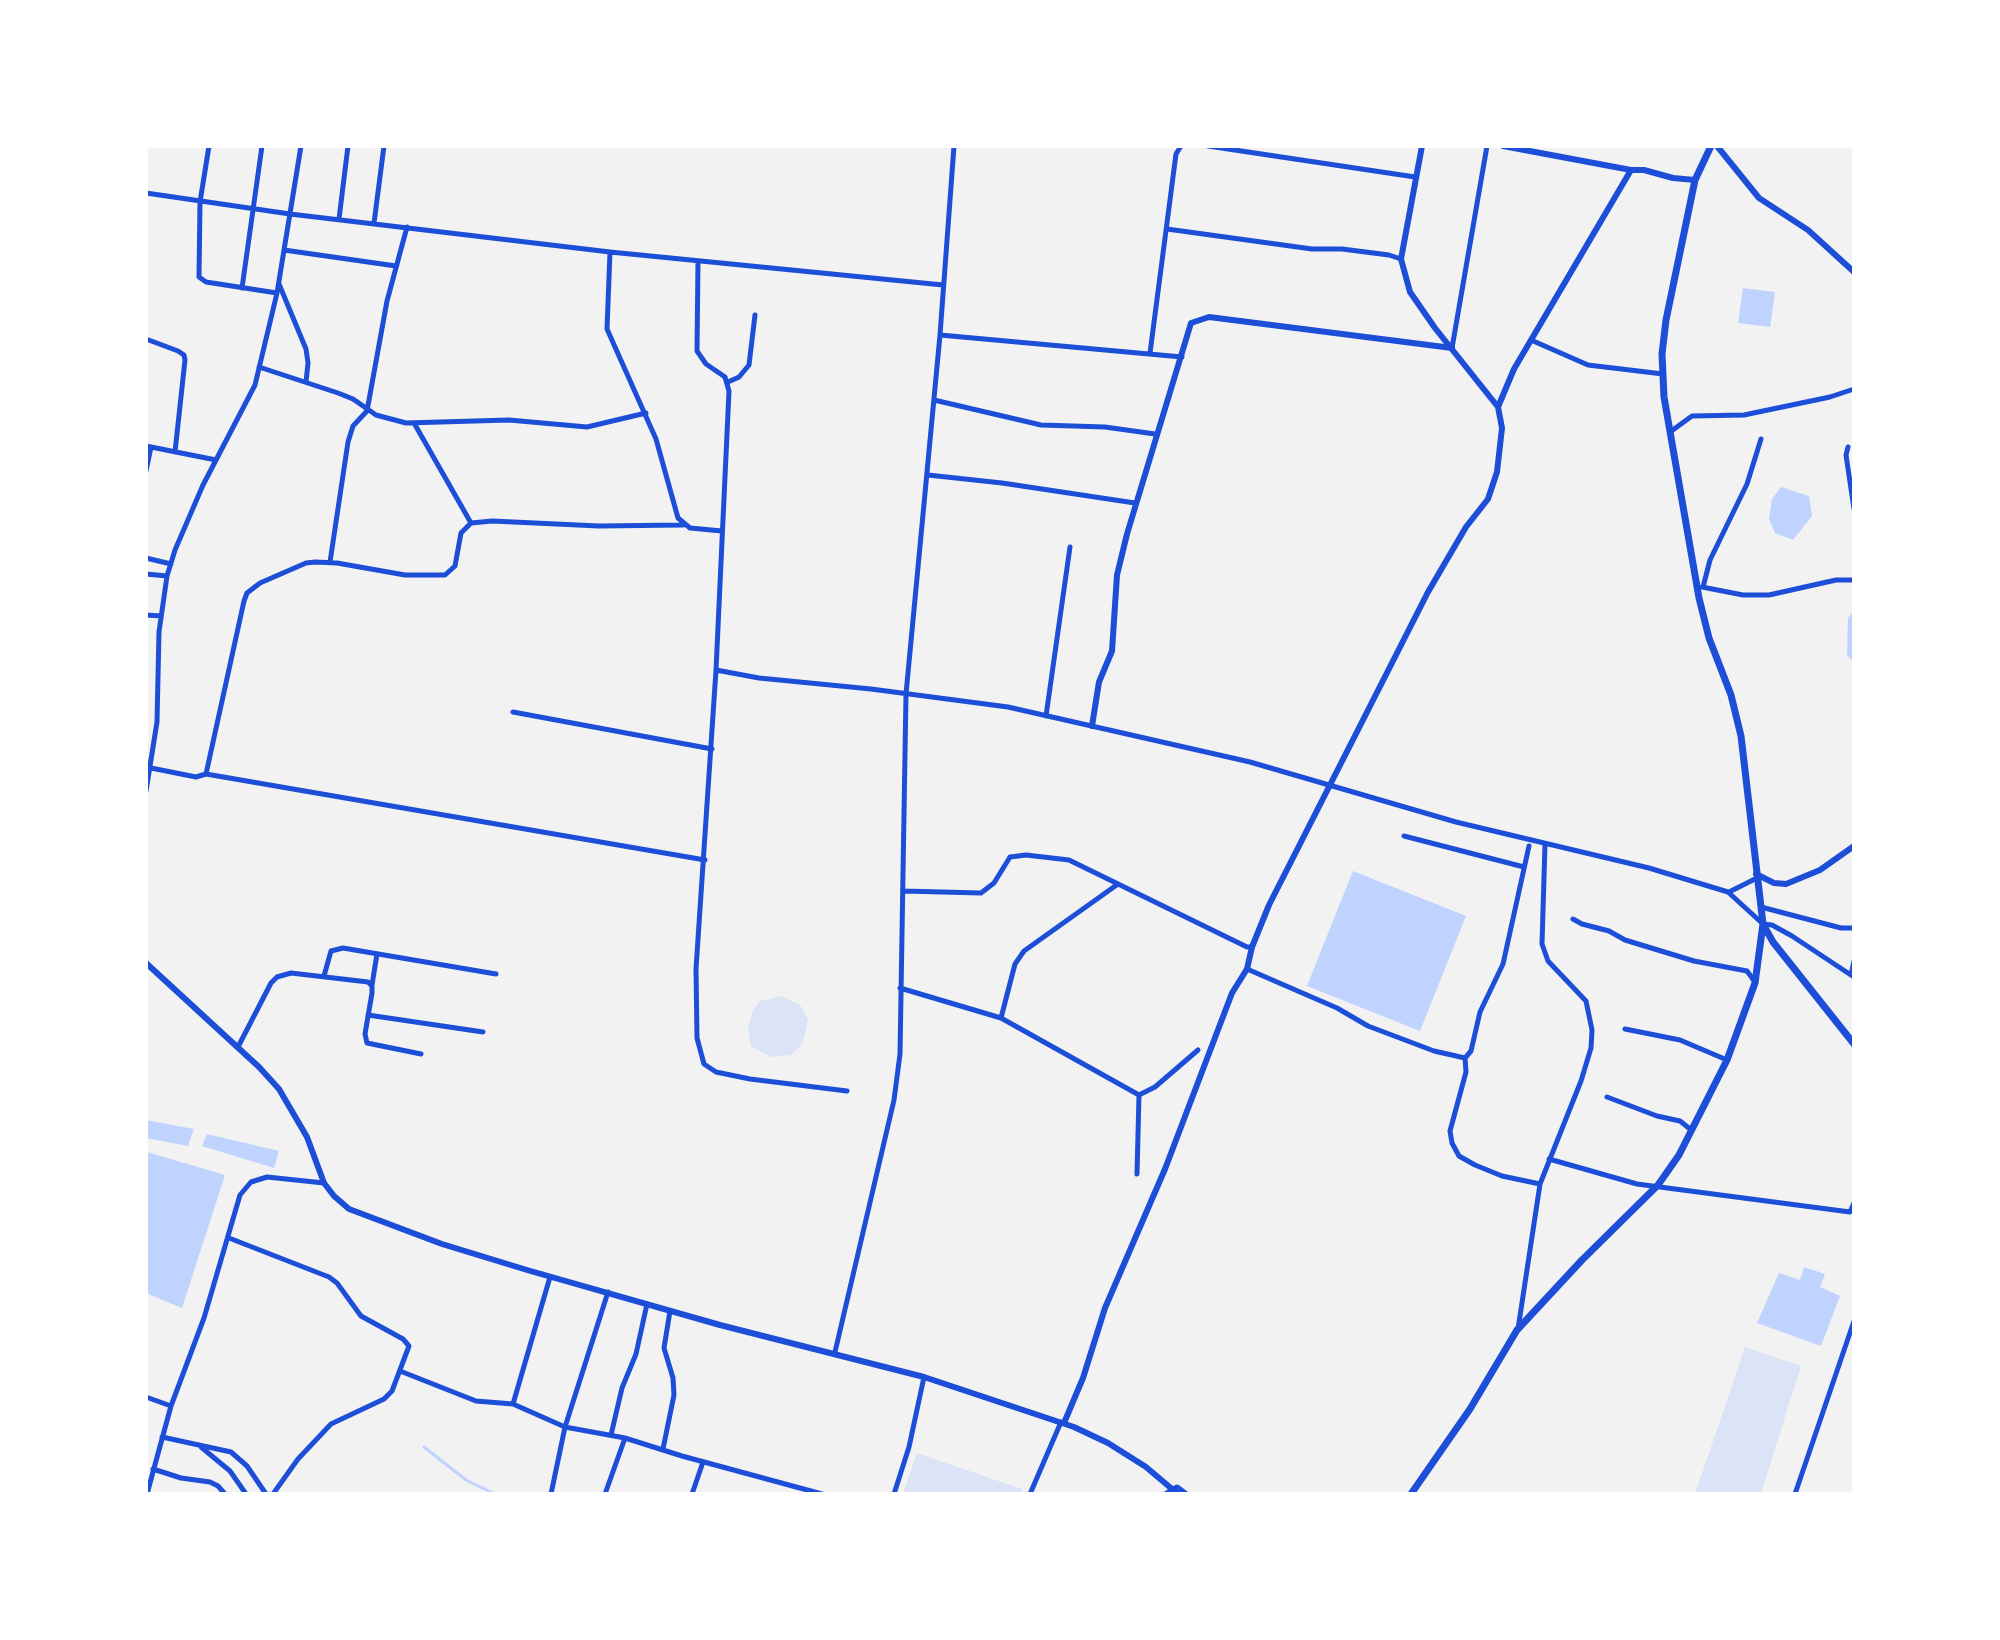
<!DOCTYPE html>
<style>
body{margin:0}
#map{position:relative;width:2000px;height:1640px;overflow:hidden;background:#f2f2f2;font-family:"Golos Text",sans-serif}
canvas{display:block}
.frame{position:absolute;inset:0;border:148px solid #fff;pointer-events:none}
</style>
<div id="map">
<canvas width="2000" height="1640"></canvas>
<div class="frame"></div>
</div>
<script>
const ctx = document.querySelector('canvas').getContext('2d');
ctx.lineJoin = 'round';
function paint(path, color) { ctx.fillStyle = color; ctx.fill(path, 'evenodd'); }
const shape = rows => new Path2D(rows.map(r => 'M' + r).join(''));
function strokePath(path, color, width, dash) { ctx.strokeStyle = color; ctx.lineWidth = width; ctx.lineCap = dash ? 'butt' : 'round'; ctx.setLineDash(dash || []); ctx.stroke(path); }
paint(shape([
 [781,996,800,1005,808,1020,803,1043,791,1055,771,1057,751,1046,748,1028,753,1010,760,1001],
 [1745,1347,1801,1366,1761,1494,1695,1494],
 [917,1453,1022,1489,1021,1494,903,1494]
]), '#dbe4f7');
paint(shape([
 [1743,288,1775,292,1770,327,1738,323],
 [1781,487,1809,496,1812,516,1793,540,1775,533,1769,519,1772,499],
 [1854,610,1854,663,1847,655,1848,618],
 [1353,871,1466,916,1420,1031,1307,986],
 [146,1120,194,1129,188,1146,146,1138],
 [207,1134,279,1151,274,1168,202,1146],
 [147,1152,225,1175,182,1308,146,1293],
 [1804,1267,1825,1274,1820,1287,1840,1296,1821,1346,1757,1323,1779,1273,1800,1280]
]), '#bfd3fe');
strokePath(shape([
 [424,1447,466,1480,495,1494]
]), '#bfd3fe', 3);
strokePath(shape([
 [209,146,200,202,199,277,206,282,277,293],
 [1208,146,1415,177],
 [146,193,290,214,610,252,943,285],
 [339,219,348,146],
 [374,223,384,146],
 [1167,229,1312,249,1342,249,1389,255,1401,259],
 [284,250,396,266],
 [610,252,607,329,656,439,678,518,690,528,722,531],
 [698,262,697,351,706,364,725,377,729,391,716,670,696,969,697,1038,704,1064,716,1072,750,1079,847,1091],
 [279,284,306,349,308,363,306,382],
 [242,288,262,146],
 [940,335,1182,357],
 [146,339,178,351,184,355,185,360,175,452],
 [1531,340,1588,365,1663,374],
 [1452,348,1487,146],
 [1150,353,1176,154,1181,146],
 [259,367,338,393,353,399,376,415,406,423,509,420,587,427,646,413],
 [728,382,739,377,749,365,755,315],
 [934,400,1041,425,1105,427,1155,434],
 [414,423,471,523],
 [1670,432,1692,416,1744,415,1830,397,1854,389],
 [146,446,216,460],
 [1848,447,1846,455,1854,509],
 [146,471,151,447],
 [928,475,1002,483,1135,503],
 [146,558,171,564],
 [330,562,348,442,353,426,367,411,387,301,407,227],
 [146,574,167,576],
 [1702,587,1743,595,1769,595,1836,580,1854,580],
 [1703,587,1710,560,1747,484,1761,439],
 [146,615,161,616],
 [716,670,759,678,871,689,1008,707,1250,762,1456,822,1649,868,1728,892,1763,924,1772,925,1792,936,1854,977],
 [513,712,712,749],
 [1046,716,1070,547],
 [146,767,196,777,206,774,244,601,247,593,260,583,306,563,315,562,337,563,405,575,445,575,455,566,461,533,471,523,492,521,599,526,683,525],
 [206,774,705,860],
 [146,791,157,722,159,632,167,576,175,550,203,485,255,385,277,293,301,146],
 [1404,836,1524,867],
 [903,891,981,893,994,883,1010,857,1026,855,1069,860,1247,947,1252,947],
 [1729,892,1757,878],
 [1761,907,1841,928,1854,928],
 [1573,919,1582,924,1609,931,1625,940,1694,961,1747,971,1755,982],
 [1247,969,1337,1008,1368,1026,1434,1051,1465,1058,1471,1051,1480,1012,1503,964,1529,846],
 [1851,975,1854,961],
 [324,976,331,951,343,948,496,974],
 [372,985,377,954],
 [900,988,1001,1018,1015,964,1024,951,1118,884],
 [368,1015,483,1032],
 [1001,1018,1139,1095,1155,1087,1198,1050],
 [1625,1029,1680,1040,1727,1060],
 [238,1047,271,983,277,977,291,973,368,982,372,986,372,993,365,1034,367,1043,421,1054],
 [1465,1058,1466,1072,1450,1131,1452,1143,1459,1156,1475,1165,1502,1176,1540,1184,1518,1329],
 [1607,1097,1657,1116,1680,1121,1690,1129],
 [1549,1159,1637,1184,1850,1212,1854,1203],
 [1137,1174,1139,1095],
 [1540,1184,1581,1081,1591,1048,1592,1030,1586,1001,1548,961,1542,944,1545,844],
 [229,1238,329,1277,337,1283,361,1316,403,1339,409,1346,392,1391,384,1399,331,1424,298,1459,273,1494],
 [835,1352,894,1100,900,1054,906,694,940,335,954,146],
 [400,1371,476,1401,513,1404,565,1427,625,1438,682,1456,822,1494],
 [146,1397,171,1406],
 [513,1404,550,1277],
 [611,1435,622,1388,636,1354,647,1304],
 [162,1437,231,1452,247,1466,266,1494],
 [201,1447,230,1471,246,1494],
 [663,1449,674,1395,673,1378,664,1348,670,1311],
 [153,1469,181,1478,210,1482,218,1486,225,1494],
 [147,1494,171,1406,204,1318,240,1195,251,1182,267,1177,324,1183],
 [551,1494,565,1427,608,1292],
 [605,1494,625,1438],
 [692,1494,703,1462],
 [894,1494,909,1447,924,1377],
 [1030,1494,1061,1422],
 [1795,1494,1854,1321]
]), '#1d4ed8', 5);
strokePath(shape([
 [1422,146,1401,259,1410,292,1435,328,1498,407],
 [1503,146,1631,170],
 [1717,146,1759,198,1808,230,1854,272],
 [1092,726,1099,682,1112,651,1117,575,1127,534,1191,323,1209,317,1452,348],
 [1064,1423,1083,1378,1105,1308,1165,1169,1232,993,1247,969,1252,947,1269,905,1428,592,1466,527,1488,499,1497,472,1502,428,1498,407,1514,369,1631,170,1644,170,1673,178,1695,180]
]), '#1d4ed8', 6);
strokePath(shape([
 [1756,874,1774,883,1786,884,1820,870,1854,846],
 [146,963,259,1067,279,1089,307,1137,324,1183,334,1196,349,1209,442,1244,527,1270,720,1325,924,1377,1074,1427,1108,1443,1146,1467,1172,1489]
]), '#1d4ed8', 6);
strokePath(shape([
 [1764,926,1773,942,1854,1044],
 [1167,1494,1177,1488,1185,1494],
 [1411,1494,1470,1409,1517,1330,1582,1260,1658,1185,1679,1155,1727,1060,1755,983,1763,924,1741,736,1731,695,1709,638,1699,598,1664,397,1662,354,1666,320,1695,180,1711,146]
]), '#1d4ed8', 7);
</script>
